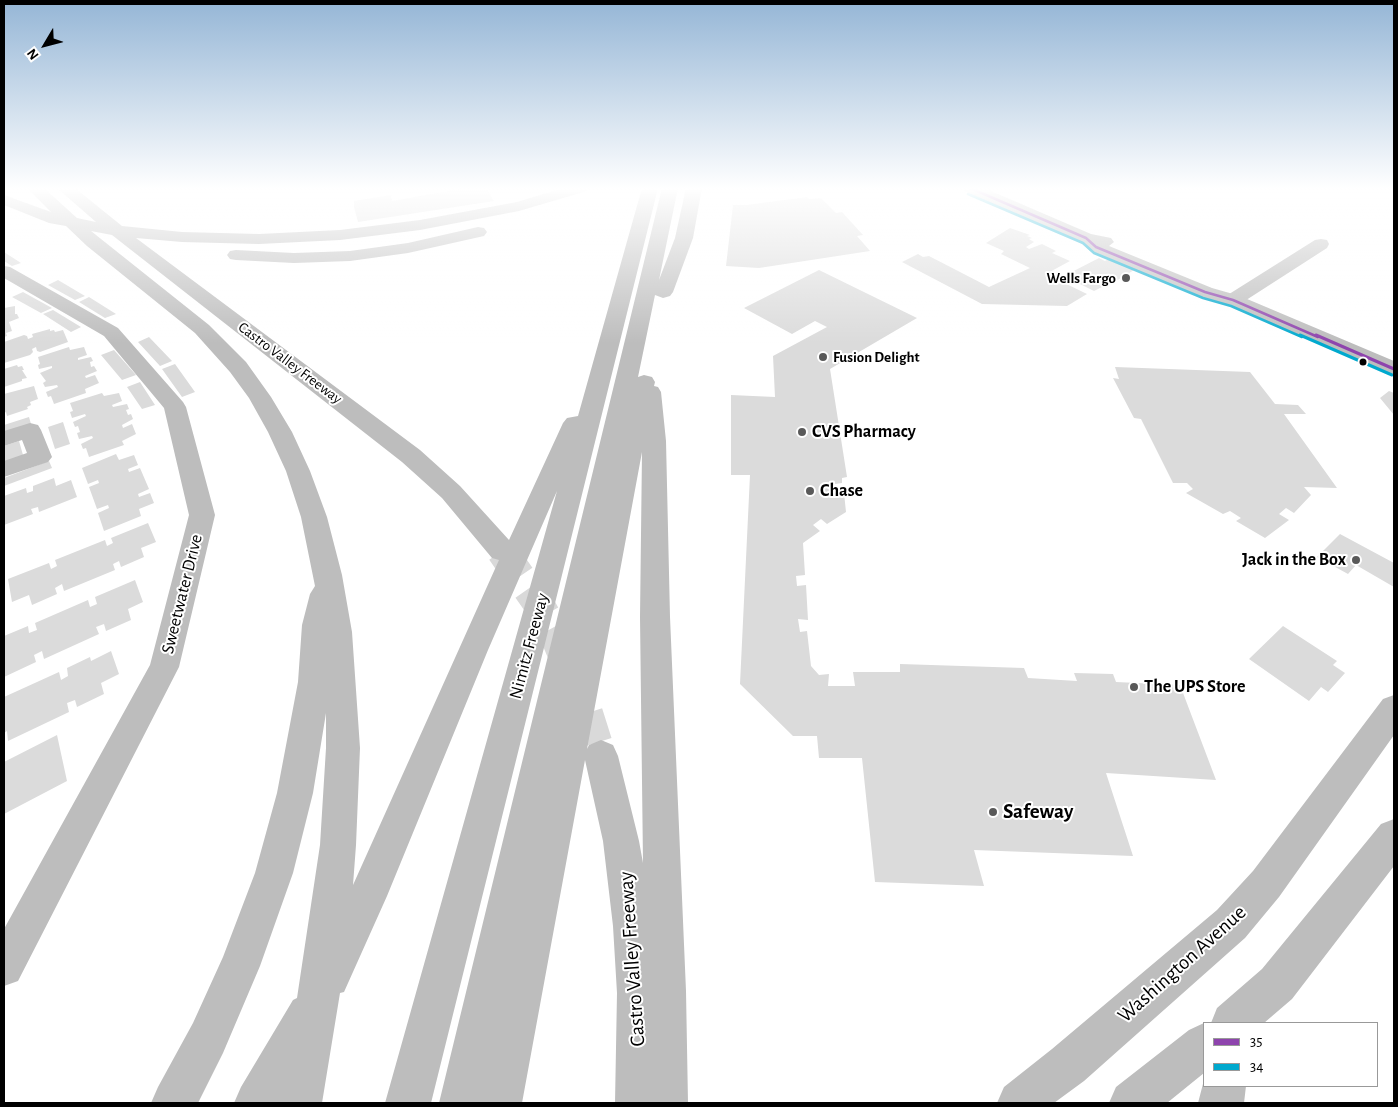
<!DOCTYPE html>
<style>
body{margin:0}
#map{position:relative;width:1398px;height:1107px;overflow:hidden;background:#fff;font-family:"Alegreya Sans",sans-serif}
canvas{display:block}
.frame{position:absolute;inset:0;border:5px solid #000;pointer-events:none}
.legend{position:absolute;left:1203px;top:1022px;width:175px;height:65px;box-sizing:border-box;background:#fff;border:1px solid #999;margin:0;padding:6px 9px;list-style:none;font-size:15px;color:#000}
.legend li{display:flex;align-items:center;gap:10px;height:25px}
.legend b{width:25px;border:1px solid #999}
.north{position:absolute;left:20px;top:20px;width:50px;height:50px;-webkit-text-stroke:4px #fff;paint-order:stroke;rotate:233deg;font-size:14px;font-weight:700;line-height:20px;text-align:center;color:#000}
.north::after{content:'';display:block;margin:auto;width:18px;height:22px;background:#000;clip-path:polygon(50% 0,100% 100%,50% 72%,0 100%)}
</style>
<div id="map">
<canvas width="1398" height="1107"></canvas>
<div class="frame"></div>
<ul class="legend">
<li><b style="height:6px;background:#8e44ad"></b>35</li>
<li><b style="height:6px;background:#00a9ce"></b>34</li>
</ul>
<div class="north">N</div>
</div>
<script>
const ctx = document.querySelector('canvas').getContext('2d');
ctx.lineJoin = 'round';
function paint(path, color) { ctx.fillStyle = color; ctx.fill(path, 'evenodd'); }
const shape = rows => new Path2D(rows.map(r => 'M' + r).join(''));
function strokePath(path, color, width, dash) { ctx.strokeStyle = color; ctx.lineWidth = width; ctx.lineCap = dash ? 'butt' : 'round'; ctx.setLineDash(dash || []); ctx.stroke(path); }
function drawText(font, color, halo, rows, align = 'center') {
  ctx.font = font + ' "Alegreya Sans",sans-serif'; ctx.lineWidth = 4; ctx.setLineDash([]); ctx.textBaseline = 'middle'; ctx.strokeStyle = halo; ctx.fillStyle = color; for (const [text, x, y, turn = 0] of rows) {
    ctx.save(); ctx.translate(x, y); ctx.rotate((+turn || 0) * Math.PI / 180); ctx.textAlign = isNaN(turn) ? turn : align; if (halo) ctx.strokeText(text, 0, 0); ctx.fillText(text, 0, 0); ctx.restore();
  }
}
paint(shape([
 [466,188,486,188,494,201,358,222,354,207,354,201,391,195,392,201],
 [807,197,809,199,821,198,836,213,842,212,863,235,857,236,870,251,759,268,726,266,733,205,747,205],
 [1010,228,1030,235,1027,236,1032,238,1029,239,1034,242,1026,247,1029,249,1042,244,1056,251,1052,253,1070,261,1046,274,1087,294,1067,306,982,304,902,262,918,254,923,257,929,256,989,287,1030,268,1001,254,1004,251,986,243],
 [4,252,21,263,12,266,4,261],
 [1099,258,1105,261,1109,259,1134,270,1111,284,1106,281,1100,284,1104,286,1094,291,1064,276],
 [819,270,917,318,830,369,847,477,842,478,842,483,835,484,836,494,844,493,846,512,827,524,821,519,813,525,820,531,803,543,805,575,796,576,797,586,806,585,808,620,798,619,800,632,807,631,811,666,819,675,829,674,828,686,855,686,853,672,900,672,900,664,1024,668,1028,678,1077,681,1074,673,1113,674,1116,682,1180,685,1216,780,1106,773,1133,856,974,850,984,886,875,882,862,758,819,758,817,736,793,736,740,684,750,475,731,475,731,395,775,397,773,356,827,327,815,321,792,334,744,308],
 [58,280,85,296,75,300,48,285],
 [23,292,52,308,41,313,12,297],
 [89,297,116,314,105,318,79,302],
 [15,306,15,314,17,314,19,318,9,322,12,331,6,333,7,336,4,337,4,308],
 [53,310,81,327,71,332,43,314],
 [50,329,50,331,54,330,55,332,63,330,68,342,40,352,37,351,36,347,32,349,33,352,30,355,4,363,4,342,24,335,27,336,28,339,33,337,32,334],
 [149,337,172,361,160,366,138,342],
 [69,347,70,350,84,347,87,355,78,358,78,360,91,357,93,361,90,362,91,367,94,366,97,371,85,376,86,378,95,375,99,383,85,389,86,393,54,404,51,396,48,397,46,392,58,387,57,385,45,387,43,383,46,381,40,373,52,368,52,366,39,369,38,365,40,364,38,357],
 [114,350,136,375,122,380,101,355],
 [175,364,195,392,182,397,162,369],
 [17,365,18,367,22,366,24,370,22,370,27,378,22,379,22,381,4,387,4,369],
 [1115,367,1250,372,1275,404,1298,405,1306,414,1284,414,1337,488,1304,487,1311,495,1294,513,1286,508,1279,514,1289,520,1265,538,1236,521,1241,518,1230,511,1223,514,1186,493,1193,489,1187,483,1173,483,1141,419,1134,418,1113,378,1119,379],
 [140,382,155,405,142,409,127,387],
 [34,386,38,399,30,402,31,405,27,407,28,409,7,416,6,412,4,413,4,394],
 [1389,391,1394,393,1394,415,1380,398],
 [102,393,104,396,119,393,122,401,112,405,113,407,127,404,129,409,126,410,128,415,131,414,133,419,122,425,123,428,132,424,136,434,122,441,124,445,89,457,86,448,83,449,81,444,93,438,92,436,79,439,77,433,80,432,78,426,75,427,73,422,86,416,85,414,72,418,70,412,73,411,70,403],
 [29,417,31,424,4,433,4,425],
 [63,422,70,444,55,449,48,427],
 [19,441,23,455,4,462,4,446],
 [116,454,119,460,134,455,138,465,128,469,129,472,140,468,149,489,138,494,139,497,150,493,154,503,139,509,141,516,104,531,98,513,109,508,108,505,97,509,89,487,99,483,98,480,88,484,82,468],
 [49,461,52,468,4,486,4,478],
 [54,478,56,486,71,480,77,497,39,512,38,507,31,509,33,514,4,525,4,496,26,488,27,493,33,491,33,486],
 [148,523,156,542,141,548,144,557,121,567,119,561,113,564,115,570,64,591,62,584,55,588,57,594,32,605,29,595,12,602,8,579,49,563,51,569,57,566,55,560,105,540,107,546,113,543,111,538],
 [1340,534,1394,563,1394,587,1356,565,1348,574,1317,557],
 [135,580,143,602,128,609,131,620,106,631,104,624,96,627,99,634,44,659,42,651,34,655,36,662,4,677,4,636,28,626,29,633,37,630,35,623,88,600,90,607,97,604,95,597],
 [1283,626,1337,661,1333,665,1345,673,1328,692,1321,687,1309,701,1249,659],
 [111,651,119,674,101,683,104,694,77,707,75,700,67,703,69,712,8,741,7,731,4,733,4,697,59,672,61,680,68,676,67,668,90,657,91,661],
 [57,735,67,781,4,814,4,762]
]), '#dbdbdb');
strokePath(shape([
 [502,551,538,603,554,632,587,712,601,756]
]), '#d9d9d9', 31, [31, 15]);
paint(shape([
 [1321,239,1327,240,1329,244,1327,248,1240,304,1233,306,1226,304,1224,300,1226,296,1315,240,1321,239],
 [4,266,10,267,118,328,183,402,186,407,215,515,179,667,18,981,4,986,4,929,150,665,189,515,164,408,104,336,4,278,4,266],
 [30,423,38,425,41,430,52,457,48,462,4,477,4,461,27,453,22,440,4,446,4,431,30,423]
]), '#bdbdbd');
paint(shape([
 [962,188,984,188,1091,234,1111,238,1114,242,1109,246,1212,288,1240,296,1394,361,1394,375,1226,304,1198,296,1090,251,1080,242,964,191,962,188],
 [1394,695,1394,735,1279,897,1245,938,1084,1081,1054,1103,997,1103,1004,1087,1052,1049,1217,910,1253,871,1383,699,1394,695],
 [1394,819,1394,866,1292,999,1264,1023,1211,1023,1217,1008,1262,969,1381,824,1394,819],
 [1204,1023,1204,1073,1167,1103,1109,1103,1116,1087,1189,1030,1204,1023],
 [1204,1080,1204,1086,1246,1086,1244,1103,1198,1103,1204,1080]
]), '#bdbdbd');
paint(shape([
 [27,188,44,188,77,218,96,222,57,188,75,188,122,226,182,232,259,234,340,230,420,220,517,202,563,188,589,188,587,191,519,211,420,230,340,240,259,244,182,242,136,238,420,450,460,486,509,540,563,423,567,418,578,416,642,188,658,188,431,1103,385,1103,557,491,488,650,387,896,344,992,340,993,322,1103,234,1103,241,1087,293,1000,297,998,320,845,326,748,326,713,313,793,293,873,260,966,223,1053,198,1103,151,1103,158,1087,193,1023,223,957,255,873,277,793,298,682,302,625,310,594,315,586,301,517,286,471,268,432,249,398,230,372,195,333,87,246,66,226,49,223,4,205,4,195,51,212,27,188],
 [91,231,112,235,402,462,442,498,492,558,499,560,353,885,356,845,360,748,352,632,342,575,327,517,310,471,292,432,271,397,246,362,209,325,91,231],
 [662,188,678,188,659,280,675,238,686,188,702,188,693,238,673,292,670,296,663,298,655,295,638,377,644,375,652,377,655,382,654,386,658,387,661,392,666,441,670,617,686,991,688,1103,615,1103,617,993,613,926,603,841,585,760,522,1103,439,1103,662,188],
 [642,452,640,617,643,863,639,841,618,756,613,745,601,740,589,745,587,749,642,452],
 [478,227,484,228,487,232,484,236,408,253,350,261,294,263,236,260,230,259,227,255,230,251,236,250,294,253,350,251,408,243,478,227]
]), '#bdbdbd');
strokePath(shape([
 [970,188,1086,238,1096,247,1205,292,1233,300,1318,337]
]), '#8e44ad', 2.5);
strokePath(shape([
 [1316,335,1394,369]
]), '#8e44ad', 3);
strokePath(shape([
 [968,194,1083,243,1094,253,1203,298,1231,306,1302,337]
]), '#00a9ce', 2.5);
strokePath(shape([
 [1300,335,1392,375]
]), '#00a9ce', 3);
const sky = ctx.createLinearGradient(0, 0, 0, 343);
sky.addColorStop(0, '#95b6d6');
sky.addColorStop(0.55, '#fff');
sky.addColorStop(1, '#ffffff00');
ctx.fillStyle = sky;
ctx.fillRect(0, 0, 1398, 343);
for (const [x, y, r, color] of [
 [1126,278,5,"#595959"],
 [823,357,5,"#595959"],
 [1363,362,4.5,"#000"],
 [802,432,5,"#595959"],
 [810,491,5,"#595959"],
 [1356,560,5,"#595959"],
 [1134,687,5,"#595959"],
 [993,812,5,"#595959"]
]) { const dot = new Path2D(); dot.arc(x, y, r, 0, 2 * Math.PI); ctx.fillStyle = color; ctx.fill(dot); strokePath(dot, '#fff', 2); }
drawText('bold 15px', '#000', '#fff', [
 ["Wells Fargo",1116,278],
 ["Fusion Delight",833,357,"left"]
], 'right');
drawText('15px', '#000', '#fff', [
 ["Castro Valley Freeway",290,363,37]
]);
drawText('bold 18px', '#000', '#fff', [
 ["CVS Pharmacy",812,432],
 ["Chase",820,491],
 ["Jack in the Box",1346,560,"right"],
 ["The UPS Store",1144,687]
], 'left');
drawText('18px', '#000', '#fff', [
 ["Sweetwater Drive",182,594,-76],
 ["Nimitz Freeway",529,646,-75]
]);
drawText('bold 21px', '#000', '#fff', [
 ["Safeway",1003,812]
], 'left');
drawText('21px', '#000', '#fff', [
 ["Castro Valley Freeway",632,959,-94],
 ["Washington Avenue",1182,964,-42]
]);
</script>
